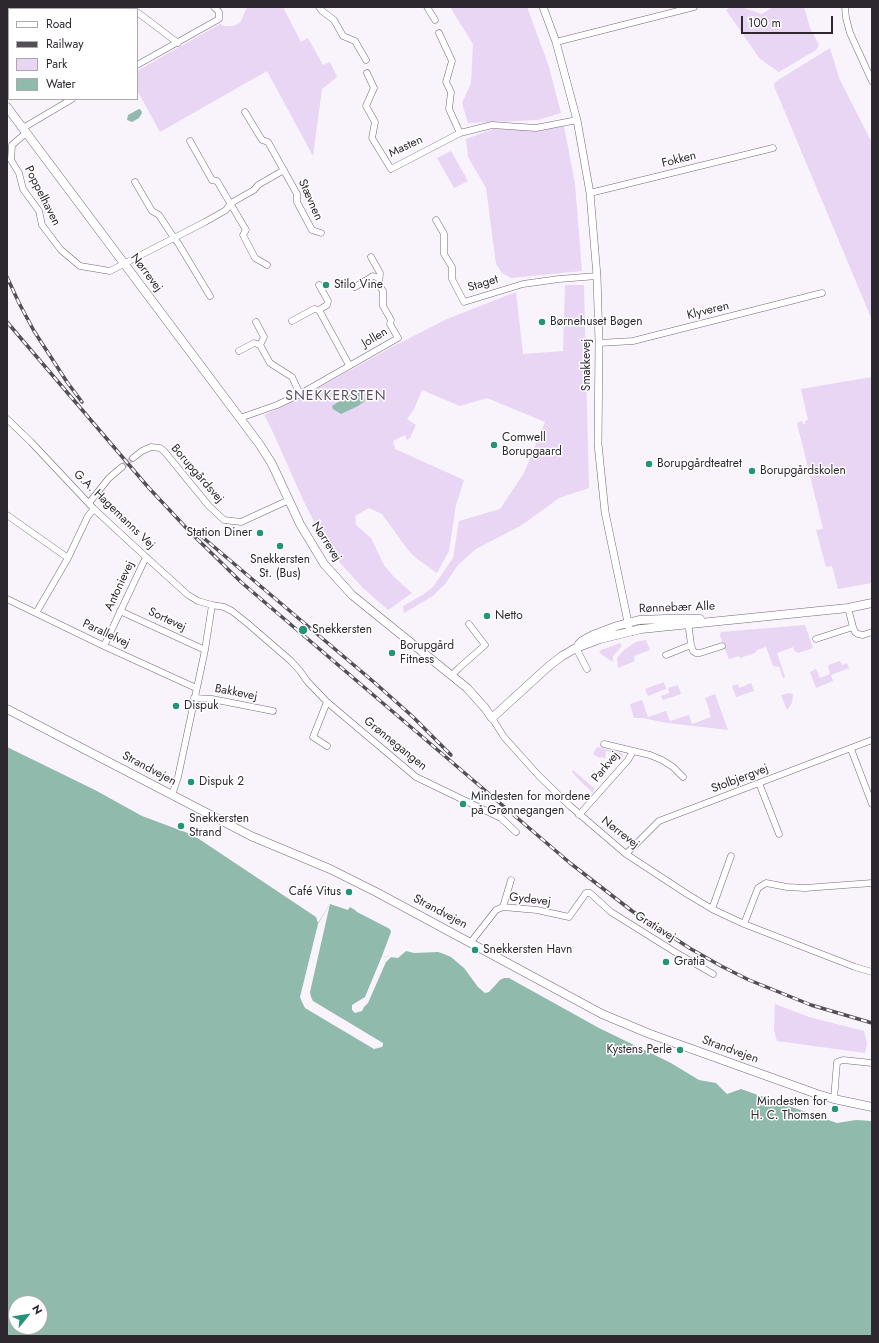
<!DOCTYPE html>
<meta charset="utf-8">
<style>
body{margin:0}
#map{position:relative;width:879px;height:1343px;overflow:hidden;background:#f9f3fc;font-family:Jost,sans-serif}
canvas{display:block}
.frame{position:absolute;inset:0;border:8px solid #2d2830;pointer-events:none}
.legend{position:absolute;left:8px;top:8px;width:130px;height:92px;box-sizing:border-box;background:#fff;border:1px solid #aba9ac;margin:0;padding:5px 7px;list-style:none;font-size:12px;color:#2d2830}
.legend li{display:flex;align-items:center;gap:8px;height:20px}
.legend b{width:20px;border:1px solid #aba9ac}
.north{position:absolute;left:8px;top:1295px;width:40px;height:40px;box-sizing:border-box;background:#fff;border:1px solid #aba9ac;border-radius:50%;rotate:60deg;font-size:11px;font-weight:700;line-height:16px;text-align:center;color:#2d2830}
.north::after{content:'';display:block;margin:auto;width:14px;height:18px;background:#239477;clip-path:polygon(50% 0,100% 100%,50% 72%,0 100%)}
.scale{position:absolute;left:741px;top:16px;width:92px;height:18px;box-sizing:border-box;border:2px solid #2d2830;border-top:0;padding-left:5px;font-size:12px;line-height:14px;white-space:nowrap;color:#2d2830;-webkit-text-stroke:3px #fff;paint-order:stroke}
</style>
<div id="map">
<canvas width="879" height="1343"></canvas>
<div class="frame"></div>
<ul class="legend">
<li><b style="height:5px;background:#fff"></b>Road</li>
<li><b style="height:5px;background:#544f57"></b>Railway</li>
<li><b style="height:11px;background:#e8d6f4"></b>Park</li>
<li><b style="height:11px;background:#90baab"></b>Water</li>
</ul>
<div class="north">N</div>
<div class="scale">100 m</div>
</div>
<script>
const ctx = document.querySelector('canvas').getContext('2d');
ctx.lineJoin = 'round';
function paint(path, color) { ctx.fillStyle = color; ctx.fill(path, 'evenodd'); }
const shape = rows => new Path2D(rows.map(r => 'M' + r).join(''));
function strokePath(path, color, width, dash) { ctx.strokeStyle = color; ctx.lineWidth = width; ctx.lineCap = dash ? 'butt' : 'round'; ctx.setLineDash(dash || []); ctx.stroke(path); }
function drawText(font, color, halo, rows, align = 'center') {
  ctx.font = font + ' Jost,sans-serif'; ctx.lineWidth = 3; ctx.setLineDash([]); ctx.textBaseline = 'middle'; ctx.strokeStyle = halo; ctx.fillStyle = color; for (const [text, x, y, turn = 0] of rows) {
    ctx.save(); ctx.translate(x, y); ctx.rotate((+turn || 0) * Math.PI / 180); ctx.textAlign = isNaN(turn) ? turn : align; if (halo) ctx.strokeText(text, 0, 0); ctx.fillText(text, 0, 0); ctx.restore();
  }
}
paint(shape([
 [247,7,283,7,301,42,308,38,323,65,330,62,337,77,322,89,313,156,267,71,160,132,137,90,137,71,220,24,224,26,233,26,240,23],
 [450,7,527,7,549,67,561,113,538,120,468,123,462,103,471,83,473,44],
 [741,7,762,14,773,7,804,7,810,28,819,45,816,50,779,72,760,59,726,10,729,8],
 [830,48,839,78,872,143,872,320,774,86,775,82],
 [564,126,575,184,582,271,511,278,502,273,496,264,486,188,468,157,466,139,493,129,538,130],
 [451,151,468,181,454,188,437,158],
 [565,285,584,285,589,488,559,498,522,525,476,549,458,565,445,584,433,596,404,613,403,606,424,594,433,587,453,558,459,521,500,509,524,473,545,422,487,398,460,406,422,390,414,409,407,419,416,425,410,438,407,440,405,435,393,441,395,449,464,480,456,505,449,551,437,573,416,558,408,550,382,514,369,508,355,516,356,525,371,538,384,565,394,577,412,593,388,610,363,588,340,563,319,531,304,502,271,428,264,415,302,397,392,347,447,319,516,292,523,354,563,351],
 [872,377,872,583,838,589,832,566,826,567,816,530,823,529,797,423,802,421,803,424,805,424,805,421,808,420,801,389],
 [805,625,813,648,798,653,797,652,795,652,793,647,777,653,785,677,783,678,779,667,773,666,766,647,757,650,755,653,740,658,739,656,729,659,720,636,721,632],
 [646,640,650,650,634,656,635,661,618,668,617,658,624,650,636,642],
 [620,643,622,646,613,656,613,662,602,655,599,651],
 [840,661,842,665,847,663,849,668,831,675,833,681,816,688,810,672,816,669,820,678,830,674,828,665],
 [664,682,666,689,648,696,645,689],
 [751,683,754,691,736,697,732,686,738,684,739,688],
 [678,685,681,694,663,700,661,696,669,693,668,688],
 [790,693,793,695,792,703,787,710,781,695],
 [715,694,728,730,667,723,643,718,634,718,630,704,642,700,648,717,666,711,670,721,689,715,692,724,711,717,709,712,710,712,705,698],
 [597,747,619,752,623,754,623,758,621,759,619,754,606,751,605,759,602,757,600,758,593,754],
 [573,770,594,788,593,793,578,779,572,772],
 [775,1004,809,1017,864,1031,867,1043,865,1053,777,1041,774,1030]
]), '#e8d6f4');
paint(shape([
 [139,109,141,110,142,113,139,118,132,122,127,120,128,115],
 [357,390,359,390,363,395,365,401,358,406,341,414,333,409,332,406],
 [7,747,95,790,142,816,193,835,316,917,318,923,330,904,348,910,350,907,355,910,357,912,390,929,391,932,382,956,398,958,406,951,414,953,438,952,444,954,451,957,464,968,478,987,485,993,489,992,500,980,504,978,509,978,599,1028,671,1063,699,1080,716,1083,727,1094,741,1089,837,1123,856,1120,872,1121,872,1336,7,1336],
 [16,1303,40,1303,40,1327,16,1327]
]), '#90baab');
paint(shape([
 [330,904,310,992,311,997,313,1001,383,1043,383,1045,382,1047,374,1049,305,1008,302,1002,300,997,318,924],
 [382,956,391,957,386,962,368,1003,364,1007,362,1011,355,1013,352,1010,352,1005,365,997]
]), '#f9f3fc');
strokePath(shape([
 [122,467,133,458]
]), '#d0cad3', 6, [6, 3]);
const minor = shape([
 [130,7,133,9],
 [319,7,322,11,334,20,343,36,355,41,366,60],
 [427,7,435,20],
 [845,7,846,18,850,33,872,81],
 [48,9,49,7],
 [137,12,178,43],
 [439,33,452,61,446,82,451,92,449,109,460,133],
 [7,36,9,38],
 [556,42,694,7],
 [7,50,9,50],
 [137,65,219,19,219,12,214,7],
 [367,73,374,88,366,106,375,122,372,138,391,169,460,133,492,125,536,128,577,120],
 [245,112,262,140,268,142,297,194,297,202,312,230,321,233],
 [23,128,72,99],
 [26,133,12,145,11,160,19,173,23,189,39,211,42,225,61,250,80,266,110,271,205,222,226,210,231,203,254,190,258,185,284,170],
 [190,141,212,180,217,181,246,230,243,235,255,258,267,265],
 [135,182,152,211,159,215,174,238,178,243,210,296],
 [590,193,773,148],
 [436,220,444,234,444,254,452,267,452,279,464,302,523,284,559,279,597,276],
 [319,285,328,301,327,305,319,310,349,365],
 [355,287,373,276,379,278],
 [292,321,314,309,319,310],
 [256,322,264,337,260,345,270,363,292,377,300,394],
 [599,343,633,341,822,293],
 [239,351,254,343,260,345],
 [240,418,277,405,300,394,398,338,390,324,391,320,383,306,383,291,379,285,380,273,371,257],
 [7,419,31,442,94,509,146,557,188,595,198,601,212,605],
 [133,458,142,451,151,447,160,448,164,451,209,506,224,520,241,522,289,500],
 [89,503,109,478,122,467],
 [7,515,68,558],
 [7,599,104,646,196,688],
 [848,608,853,627],
 [120,611,205,650],
 [36,613,68,558,88,516,94,509],
 [688,621,691,645,693,651,696,653,700,653,722,646],
 [816,639,853,627,855,632,858,634,863,635,872,632],
 [104,646,146,557],
 [576,648,587,669],
 [666,655,691,645],
 [452,675,459,668,485,645,469,624],
 [194,698,212,699,273,711],
 [492,718,504,737,539,776,570,806,626,854,687,894,712,909,744,924,855,967,872,972],
 [604,744,650,755,662,760,673,767,683,777],
 [327,746,313,737,327,702],
 [851,749,872,804],
 [759,783,779,834],
 [172,795,178,777,205,650,212,605,224,607,232,611,247,623,291,661,300,671,307,681,327,702,416,777,501,818,516,832],
 [579,815,628,760,633,751],
 [626,854,659,821,872,740],
 [503,907,511,880],
 [712,909,731,856],
 [744,924,758,888,766,883,787,887,805,888,872,883],
 [471,942,496,910,503,907,537,910,569,917,586,893,590,893,611,912,675,952,713,974],
 [834,1099,837,1062,843,1060,872,1063]
]);
const tertiary = shape([
 [543,7,556,42,577,120,590,193,597,276,599,343,598,444,605,512,630,632]
]);
const secondary = shape([
 [7,107,260,445,272,464,300,524,324,564,352,595,467,688,485,708,492,718,549,666,562,656,576,648,600,639,641,629,848,608,872,603],
 [579,644,582,641,593,635,617,626,639,620,666,619,700,619],
 [7,709,251,836,330,869,378,893,602,1014,650,1034,817,1094,834,1099,872,1107]
]);
strokePath(minor, '#75687d', 7);
strokePath(tertiary, '#75687d', 8);
strokePath(secondary, '#75687d', 9);
strokePath(minor, '#fff', 6);
strokePath(tertiary, '#fff', 7);
strokePath(secondary, '#fff', 8);
const rail = shape([
 [7,277,19,303,34,331,67,382,82,402],
 [7,322,148,487,191,533,241,582,570,863,632,911,691,949,721,966,749,980,811,1005,872,1023],
 [200,535,375,683,412,716,451,755]
]);
strokePath(rail, '#544f57', 3.5);
strokePath(rail, '#fff', 2, [6]);
for (const [x, y, r, color] of [
 [326,285,4,"#239477"],
 [542,322,4,"#239477"],
 [494,445,4,"#239477"],
 [649,464,4,"#239477"],
 [752,471,4,"#239477"],
 [260,533,4,"#239477"],
 [280,546,4,"#239477"],
 [487,616,4,"#239477"],
 [303,630,5,"#239477"],
 [392,653,4,"#239477"],
 [176,706,4,"#239477"],
 [191,782,4,"#239477"],
 [463,804,4,"#239477"],
 [181,826,4,"#239477"],
 [349,892,4,"#239477"],
 [475,950,4,"#239477"],
 [666,962,4,"#239477"],
 [680,1050,4,"#239477"],
 [835,1109,4,"#239477"]
]) { const dot = new Path2D(); dot.arc(x, y, r, 0, 2 * Math.PI); ctx.fillStyle = color; ctx.fill(dot); strokePath(dot, '#fff', 1.5); }
drawText('12px', '#2d2830', '#fff', [
 ["Masten",406,147,-25],
 ["Fokken",679,160,-14],
 ["Poppelhaven",42,196,63],
 ["Stævnen",310,200,66],
 ["Nørrevej",146,273,53],
 ["Staget",483,284,-17],
 ["Klyveren",708,311,-14],
 ["Jollen",375,338,-30],
 ["Smakkevej",587,365,-90],
 ["Borupgårdsvej",197,474,49],
 ["G.A. Hagemanns Vej",114,510,44],
 ["Nørrevej",326,542,57],
 ["Antonievej",120,586,-65],
 ["Rønnebær Alle",677,608,-2],
 ["Sortevej",167,620,25],
 ["Parallelvej",106,634,25],
 ["Bakkevej",236,693,11],
 ["Grønnegangen",395,744,39],
 ["Parkvej",606,767,-50],
 ["Strandvejen",149,769,28],
 ["Stolbjergvej",740,779,-21],
 ["Nørrevej",620,833,38],
 ["Gydevej",530,900,7],
 ["Strandvejen",440,912,28],
 ["Gratiavej",655,927,32],
 ["Strandvejen",730,1050,20]
]);
drawText('12px', '#2d2830', '#fff', [
 ["Stilo Vine",334,285],
 ["Børnehuset Bøgen",550,322],
 ["Comwell",502,438],
 ["Borupgaard",502,452],
 ["Borupgårdteatret",657,464],
 ["Borupgårdskolen",760,471],
 ["Station Diner",252,533,"right"],
 ["Snekkersten",280,560,"center"],
 ["St. (Bus)",280,574,"center"],
 ["Netto",495,616],
 ["Snekkersten",312,630],
 ["Borupgård",400,646],
 ["Fitness",400,660],
 ["Dispuk",184,706],
 ["Dispuk 2",199,782],
 ["Mindesten for mordene",471,797],
 ["på Grønnegangen",471,811],
 ["Snekkersten",189,819],
 ["Strand",189,833],
 ["Café Vitus",341,892,"right"],
 ["Snekkersten Havn",483,950],
 ["Gratia",674,962],
 ["Kystens Perle",672,1050,"right"],
 ["Mindesten for",827,1102,"right"],
 ["H. C. Thomsen",827,1116,"right"]
], 'left');
ctx.letterSpacing = '1px';
drawText('14px', '#5c5064', '#fff', [
 ["SNEKKERSTEN",336,397]
]);
ctx.letterSpacing = '0px';
</script>
